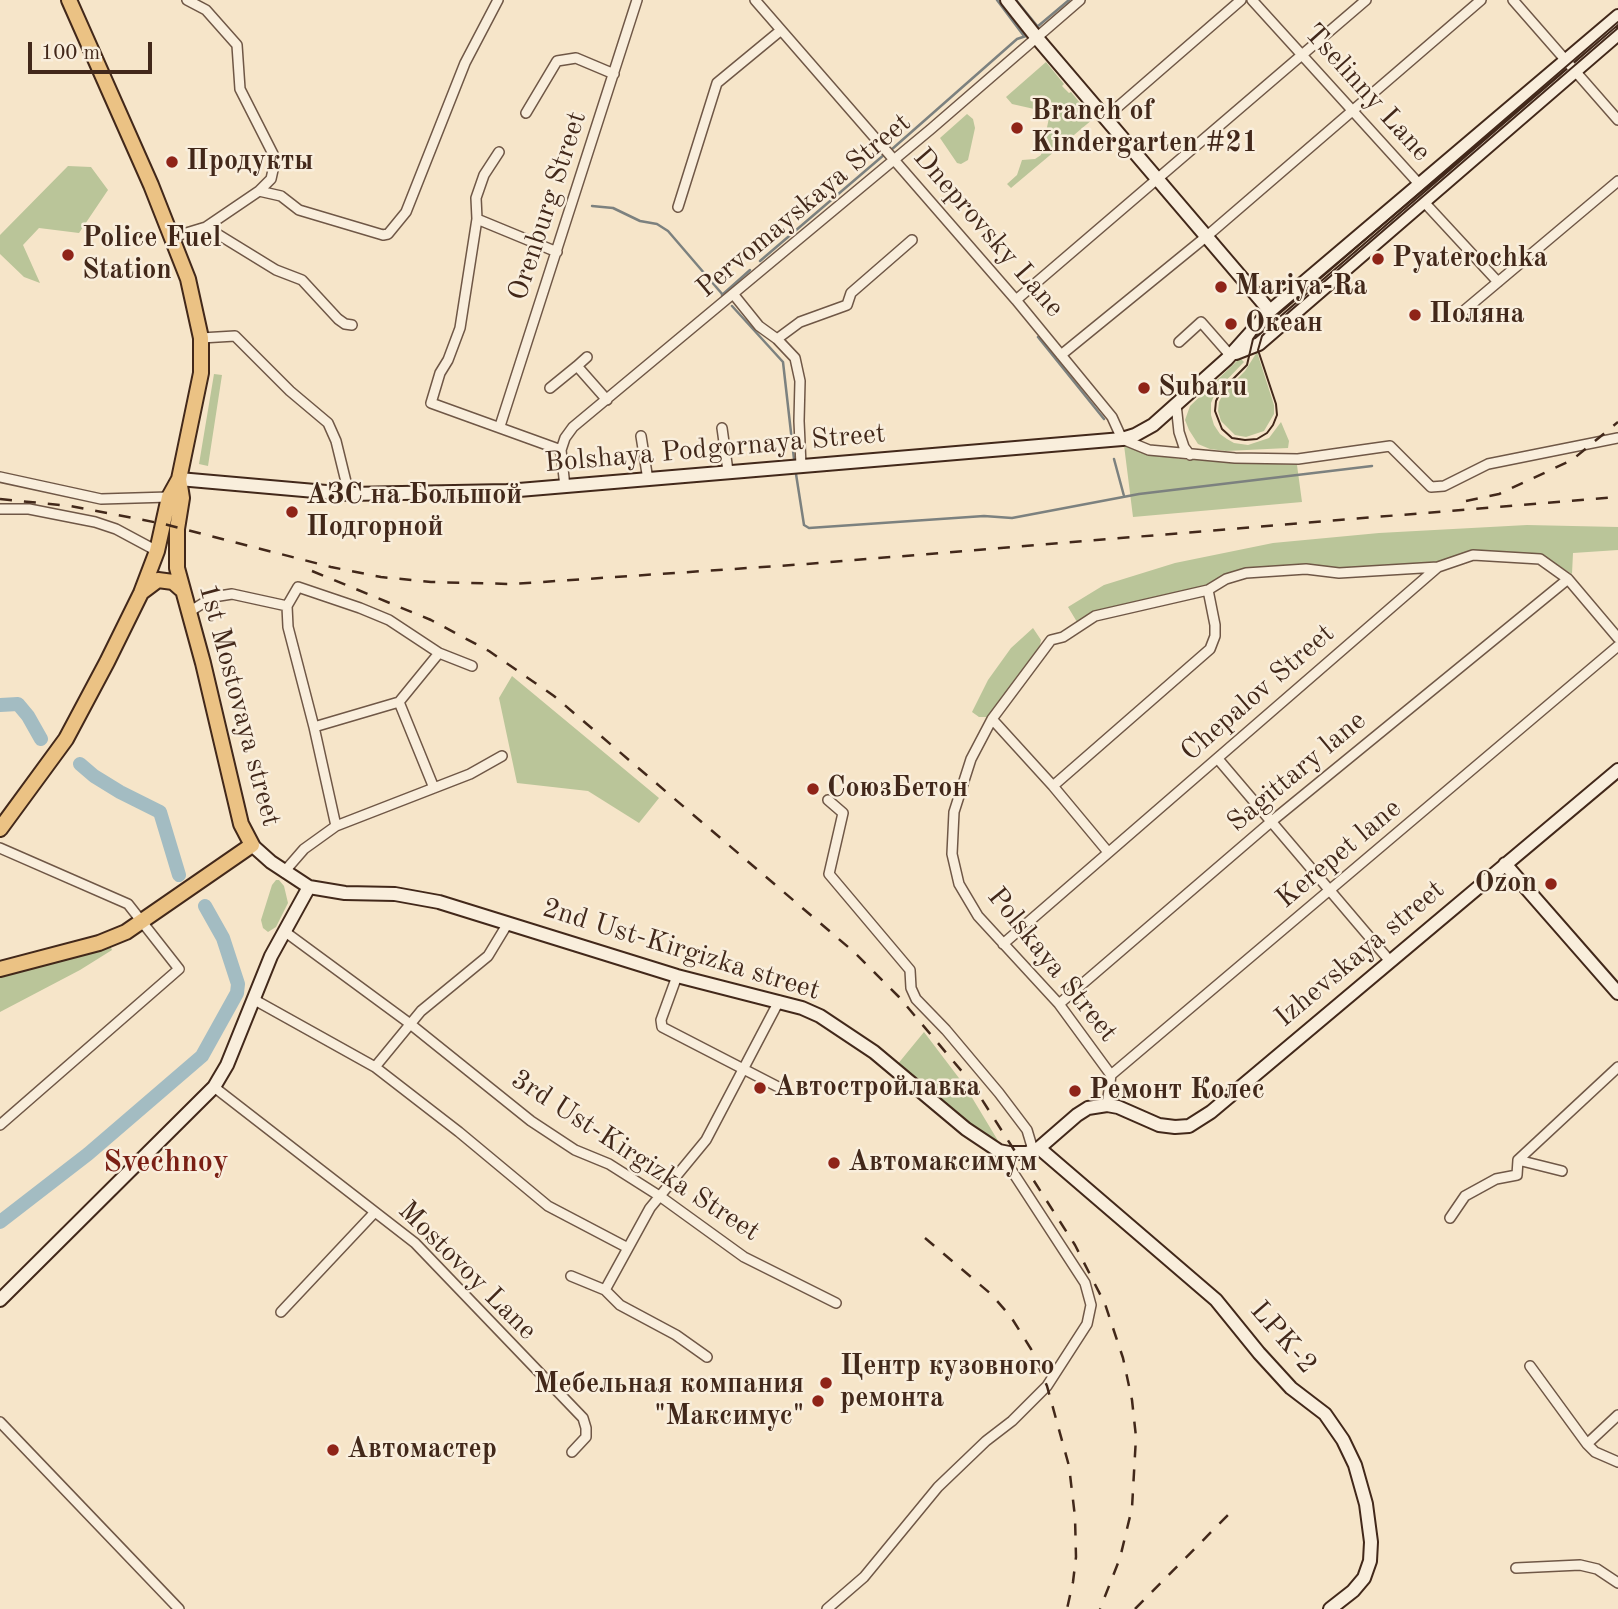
<!DOCTYPE html>
<meta charset="utf-8">
<style>
body{margin:0}
#map{position:relative;width:1618px;height:1609px;overflow:hidden;background:#f6e5c9;font-family:"Old Standard TT",serif}
canvas{display:block}
.scale{position:absolute;left:28px;top:42px;width:124px;height:32px;box-sizing:border-box;border:4px solid #42281a;border-top:0;padding-left:9px;font-size:21px;line-height:24px;white-space:nowrap;color:#42281a;-webkit-text-stroke:5px #f9eedc;paint-order:stroke}
</style>
<div id="map">
<canvas width="1618" height="1609"></canvas>
<div class="scale">100 m</div>
</div>
<script>
const ctx = document.querySelector('canvas').getContext('2d');
ctx.lineJoin = 'round';
function paint(path, color) { ctx.fillStyle = color; ctx.fill(path, 'evenodd'); }
const shape = rows => new Path2D(rows.map(r => 'M' + r).join(''));
function strokePath(path, color, width, dash) { ctx.strokeStyle = color; ctx.lineWidth = width; ctx.lineCap = dash ? 'butt' : 'round'; ctx.setLineDash(dash || []); ctx.stroke(path); }
function drawText(font, color, halo, rows, align = 'center') {
  ctx.font = font + ' "Old Standard TT",serif'; ctx.lineWidth = 5; ctx.setLineDash([]); ctx.textBaseline = 'middle'; ctx.strokeStyle = halo; ctx.fillStyle = color; for (const [text, x, y, turn = 0] of rows) {
    ctx.save(); ctx.translate(x, y); ctx.rotate((+turn || 0) * Math.PI / 180); ctx.textAlign = isNaN(turn) ? turn : align; if (halo) ctx.strokeText(text, 0, 0); ctx.fillText(text, 0, 0); ctx.restore();
  }
}
paint(shape([
 [1046,62,1064,84,1062,86,1069,93,1071,92,1093,119,1011,188,1007,184,1017,175,1022,160,1035,159,1041,155,1049,118,1043,111,1012,104,1006,97],
 [967,114,973,119,975,128,968,160,961,164,957,163,940,138],
 [68,166,91,167,108,190,79,233,39,228,23,245,40,283,24,277,0,254,0,235],
 [1257,352,1274,405,1274,414,1264,431,1246,437,1235,435,1221,421,1218,411,1219,402,1224,392,1245,371],
 [1240,358,1244,362,1216,391,1211,403,1211,415,1214,425,1220,434,1227,439,1234,443,1248,445,1269,438,1281,422,1289,441,1288,448,1226,451,1210,449,1198,444,1189,430,1185,420,1190,406],
 [214,374,222,375,208,466,199,464],
 [1124,445,1147,454,1180,459,1297,465,1302,502,1133,517],
 [1527,525,1618,527,1618,550,1573,553,1572,574,1542,555,1472,550,1437,562,1340,568,1305,566,1246,568,1206,585,1094,613,1077,622,1068,607,1104,585,1175,563,1273,543,1379,533],
 [1033,628,1041,640,1039,649,988,717,979,717,972,712,988,680,1011,648],
 [512,676,659,798,639,823,588,791,517,783,499,698],
 [276,880,279,880,284,886,288,903,276,927,268,932,263,928,261,920,272,885],
 [109,943,112,950,80,970,0,1012,0,973],
 [924,1032,965,1086,1000,1144,970,1126,897,1065]
]), '#bac599');
strokePath(shape([
 [997,0,1024,36],
 [1016,0,1038,27],
 [1037,27,1069,0],
 [891,150,1017,39,1026,36],
 [592,206,613,208,640,221,657,224,668,231,723,295],
 [760,261,885,154],
 [722,295,750,270],
 [732,306,783,362,794,459],
 [1038,337,1104,419],
 [1114,459,1124,496],
 [796,474,804,525,809,528,984,516,1012,518,1139,494,1372,466]
]), '#7c817f', 2.5);
strokePath(shape([
 [0,705,18,704,28,716,41,739],
 [80,764,94,776,120,792,160,812,179,875],
 [0,1222,88,1154,202,1056,237,993,238,984,223,938,205,906]
]), '#a3bcc2', 14);
const street = shape([
 [187,0,206,10,237,45,240,89,273,154,275,161,271,179,259,191],
 [755,0,1016,300,1112,417,1122,439,1149,450,1235,458,1298,459,1390,446,1431,487,1444,486,1488,464,1618,438],
 [1252,0,1420,185],
 [1513,0,1618,120],
 [526,113,557,61,576,58,614,74],
 [1105,118,1241,0],
 [499,152,484,175,476,198,477,219,460,328,448,360,440,373,431,403,561,450],
 [1424,202,1498,282],
 [678,207,717,83,780,31],
 [477,219,557,252],
 [206,227,276,270,302,280,338,319,345,324,352,325],
 [173,237,206,227,259,191,281,196,299,210,383,235,388,234,406,212,465,63,498,0],
 [734,295,759,326,777,339,795,358,800,381,799,421,801,466],
 [1016,300,1366,0],
 [1460,314,1618,181],
 [201,338,235,336,290,391,328,423,336,441,349,494],
 [777,339,800,322,847,305,851,293,912,240],
 [1179,342,1201,322,1230,355],
 [1061,355,1207,236,1481,0],
 [577,366,587,357],
 [550,388,577,366,607,400],
 [1176,404,1179,432,1184,447,1190,455],
 [500,426,637,0],
 [722,428,728,471],
 [641,436,648,480],
 [0,477,101,499,169,497],
 [565,487,561,450,565,438,573,427,931,129,1080,0],
 [0,509,29,509,95,522,116,529,157,551],
 [189,612,213,597,232,594,287,606],
 [399,702,439,653],
 [992,719,1053,786,1108,852],
 [314,727,399,702,434,788],
 [1218,759,1389,960],
 [1053,786,1210,649,1215,636,1215,625,1208,590],
 [828,800,843,813,829,874,910,970,911,988,916,999,946,1030,999,1093,1027,1130,1033,1150],
 [336,826,314,727,288,627,287,606,298,587,360,608,389,620,439,653,472,666],
 [0,848,128,904,179,969,0,1125],
 [284,872,304,849,336,826,470,774,502,756],
 [284,931,409,1023,531,1121,575,1150,609,1164,661,1197,744,1257,836,1303],
 [1003,944,1438,567,1473,555,1540,559,1568,579,1618,638],
 [677,976,661,1020,662,1027,786,1091],
 [253,999,375,1067,459,1132,548,1206,628,1248],
 [1059,1004,1272,821,1568,579],
 [375,1067,421,1011,488,956,508,923],
 [1111,1075,1059,1004,978,916,959,884,952,854,954,812,971,759,992,719,1051,640,1063,637,1095,616,1208,590,1226,579,1246,573,1306,569,1339,573,1438,567],
 [214,1087,415,1243,583,1418,586,1428,586,1437,572,1452],
 [1107,1105,1111,1075,1618,646],
 [1562,1171,1518,1160,1618,1067],
 [1450,1218,1465,1196,1496,1179,1517,1175,1518,1160],
 [571,1276,605,1290,620,1305,676,1335,707,1357],
 [605,1290,650,1208,706,1140,779,1001],
 [281,1312,375,1212],
 [1530,1366,1587,1444,1595,1452,1618,1462],
 [0,1422,179,1609],
 [1587,1444,1618,1415],
 [1516,1568,1580,1565,1597,1569,1618,1583],
 [827,1609,864,1577,938,1487,986,1441,1012,1421,1047,1386,1087,1324,1091,1305,1085,1283,999,1151]
]);
const secondary = shape([
 [1007,0,1037,38,1270,311],
 [1236,353,1259,344,1618,34],
 [179,479,349,494,507,491,1122,439,1135,435,1153,425,1227,359,1270,311,1618,16],
 [252,845,271,862,309,887,345,893,395,894,439,902,677,976,802,1008,820,1016,874,1052,966,1129,999,1151,1009,1153,1027,1153,1039,1148,1077,1115,1088,1108,1107,1105,1118,1107,1159,1125,1175,1127,1189,1126,1211,1112,1618,770],
 [1505,864,1618,993],
 [1039,1148,1216,1300,1259,1353,1291,1388,1325,1414,1343,1440,1355,1465,1366,1504,1371,1542,1370,1561,1364,1578,1353,1591,1330,1609],
 [0,1300,214,1087,227,1065,271,956,309,887]
]);
const primary = shape([
 [142,592,158,580,173,582,181,589],
 [0,829,66,739,107,662,141,593,157,551,169,497,179,479,201,373,201,338,188,279,151,185,69,0],
 [0,969,99,943,126,932,252,845,241,824,203,663,177,568,177,529,182,498,179,479]
]);
strokePath(street, '#6f5746', 12);
strokePath(secondary, '#42281a', 16);
strokePath(primary, '#42281a', 18);
strokePath(street, '#f9eedc', 9);
strokePath(secondary, '#f9eedc', 12);
strokePath(primary, '#ebc284', 14);
strokePath(shape([
 [1618,22,1258,332,1253,339,1247,365,1221,391,1216,401,1215,411,1222,429,1232,438,1245,440,1257,439,1267,433,1273,425,1277,415,1276,404,1258,350,1262,336,1267,331,1618,28]
]), '#42281a', 2);
strokePath(shape([
 [0,499,70,506,164,524,331,567,381,577,431,582,512,584,807,564,1618,497],
 [1466,501,1499,494,1572,460,1618,422],
 [312,571,431,620,489,651,554,696,854,952,899,997,970,1081,1075,1245,1105,1304,1123,1358,1132,1400,1136,1437,1132,1508,1120,1558,1100,1609],
 [925,1238,991,1294,1011,1317,1031,1349,1047,1386,1069,1466,1075,1517,1076,1557,1073,1582,1067,1609],
 [1135,1609,1232,1511]
]), '#42281a', 2.5, [12, 12]);
for (const [x, y, r, color] of [
 [1017,128,7,"#8f2418"],
 [172,162,7,"#8f2418"],
 [68,255,7,"#8f2418"],
 [1378,259,7,"#8f2418"],
 [1221,287,7,"#8f2418"],
 [1415,315,7,"#8f2418"],
 [1231,324,7,"#8f2418"],
 [1144,388,7,"#8f2418"],
 [292,512,7,"#8f2418"],
 [813,789,7,"#8f2418"],
 [1551,884,7,"#8f2418"],
 [760,1088,7,"#8f2418"],
 [1075,1091,7,"#8f2418"],
 [834,1163,7,"#8f2418"],
 [826,1383,7,"#8f2418"],
 [818,1401,7,"#8f2418"],
 [333,1450,7,"#8f2418"]
]) { const dot = new Path2D(); dot.arc(x, y, r, 0, 2 * Math.PI); ctx.fillStyle = color; ctx.fill(dot); strokePath(dot, '#f9eedc', 2.5); }
drawText('28px', '#42281a', '#f9eedc', [
 ["Tselinny Lane",1367,93,48],
 ["Orenburg Street",548,206,-72],
 ["Pervomayskaya Street",804,206,-40],
 ["Dneprovsky Lane",988,233,49],
 ["Bolshaya Podgornaya Street",715,449,-5],
 ["Chepalov Street",1258,693,-41],
 ["1st Mostovaya street",239,705,75],
 ["Sagittary lane",1297,772,-40],
 ["Kerepet lane",1339,854,-40],
 ["2nd Ust-Kirgizka street",681,950,17],
 ["Izhevskaya street",1360,954,-40],
 ["Polskaya Street",1052,965,51],
 ["3rd Ust-Kirgizka Street",635,1156,33],
 ["Mostovoy Lane",467,1271,45],
 ["LPK-2",1283,1338,49]
]);
drawText('bold 28px', '#42281a', '#f9eedc', [
 ["Branch of",1031,112],
 ["Kindergarten #21",1031,144],
 ["Продукты",186,162],
 ["Police Fuel",82,239],
 ["Station",82,271],
 ["Pyaterochka",1392,259],
 ["Mariya-Ra",1235,287],
 ["Поляна",1429,315],
 ["Океан",1245,324],
 ["Subaru",1158,388],
 ["АЗС на Большой",306,496],
 ["Подгорной",306,528],
 ["СоюзБетон",827,789],
 ["Ozon",1537,884,"right"],
 ["Автостройлавка",774,1088],
 ["Ремонт Колес",1089,1091],
 ["Автомаксимум",848,1163],
 ["Центр кузовного",840,1367],
 ["ремонта",840,1399],
 ["Мебельная компания",804,1385,"right"],
 ["\"Максимус\"",804,1417,"right"],
 ["Автомастер",347,1450]
], 'left');
drawText('bold 30px', '#7a1f14', '#f9eedc', [
 ["Svechnoy",166,1163]
]);
</script>
